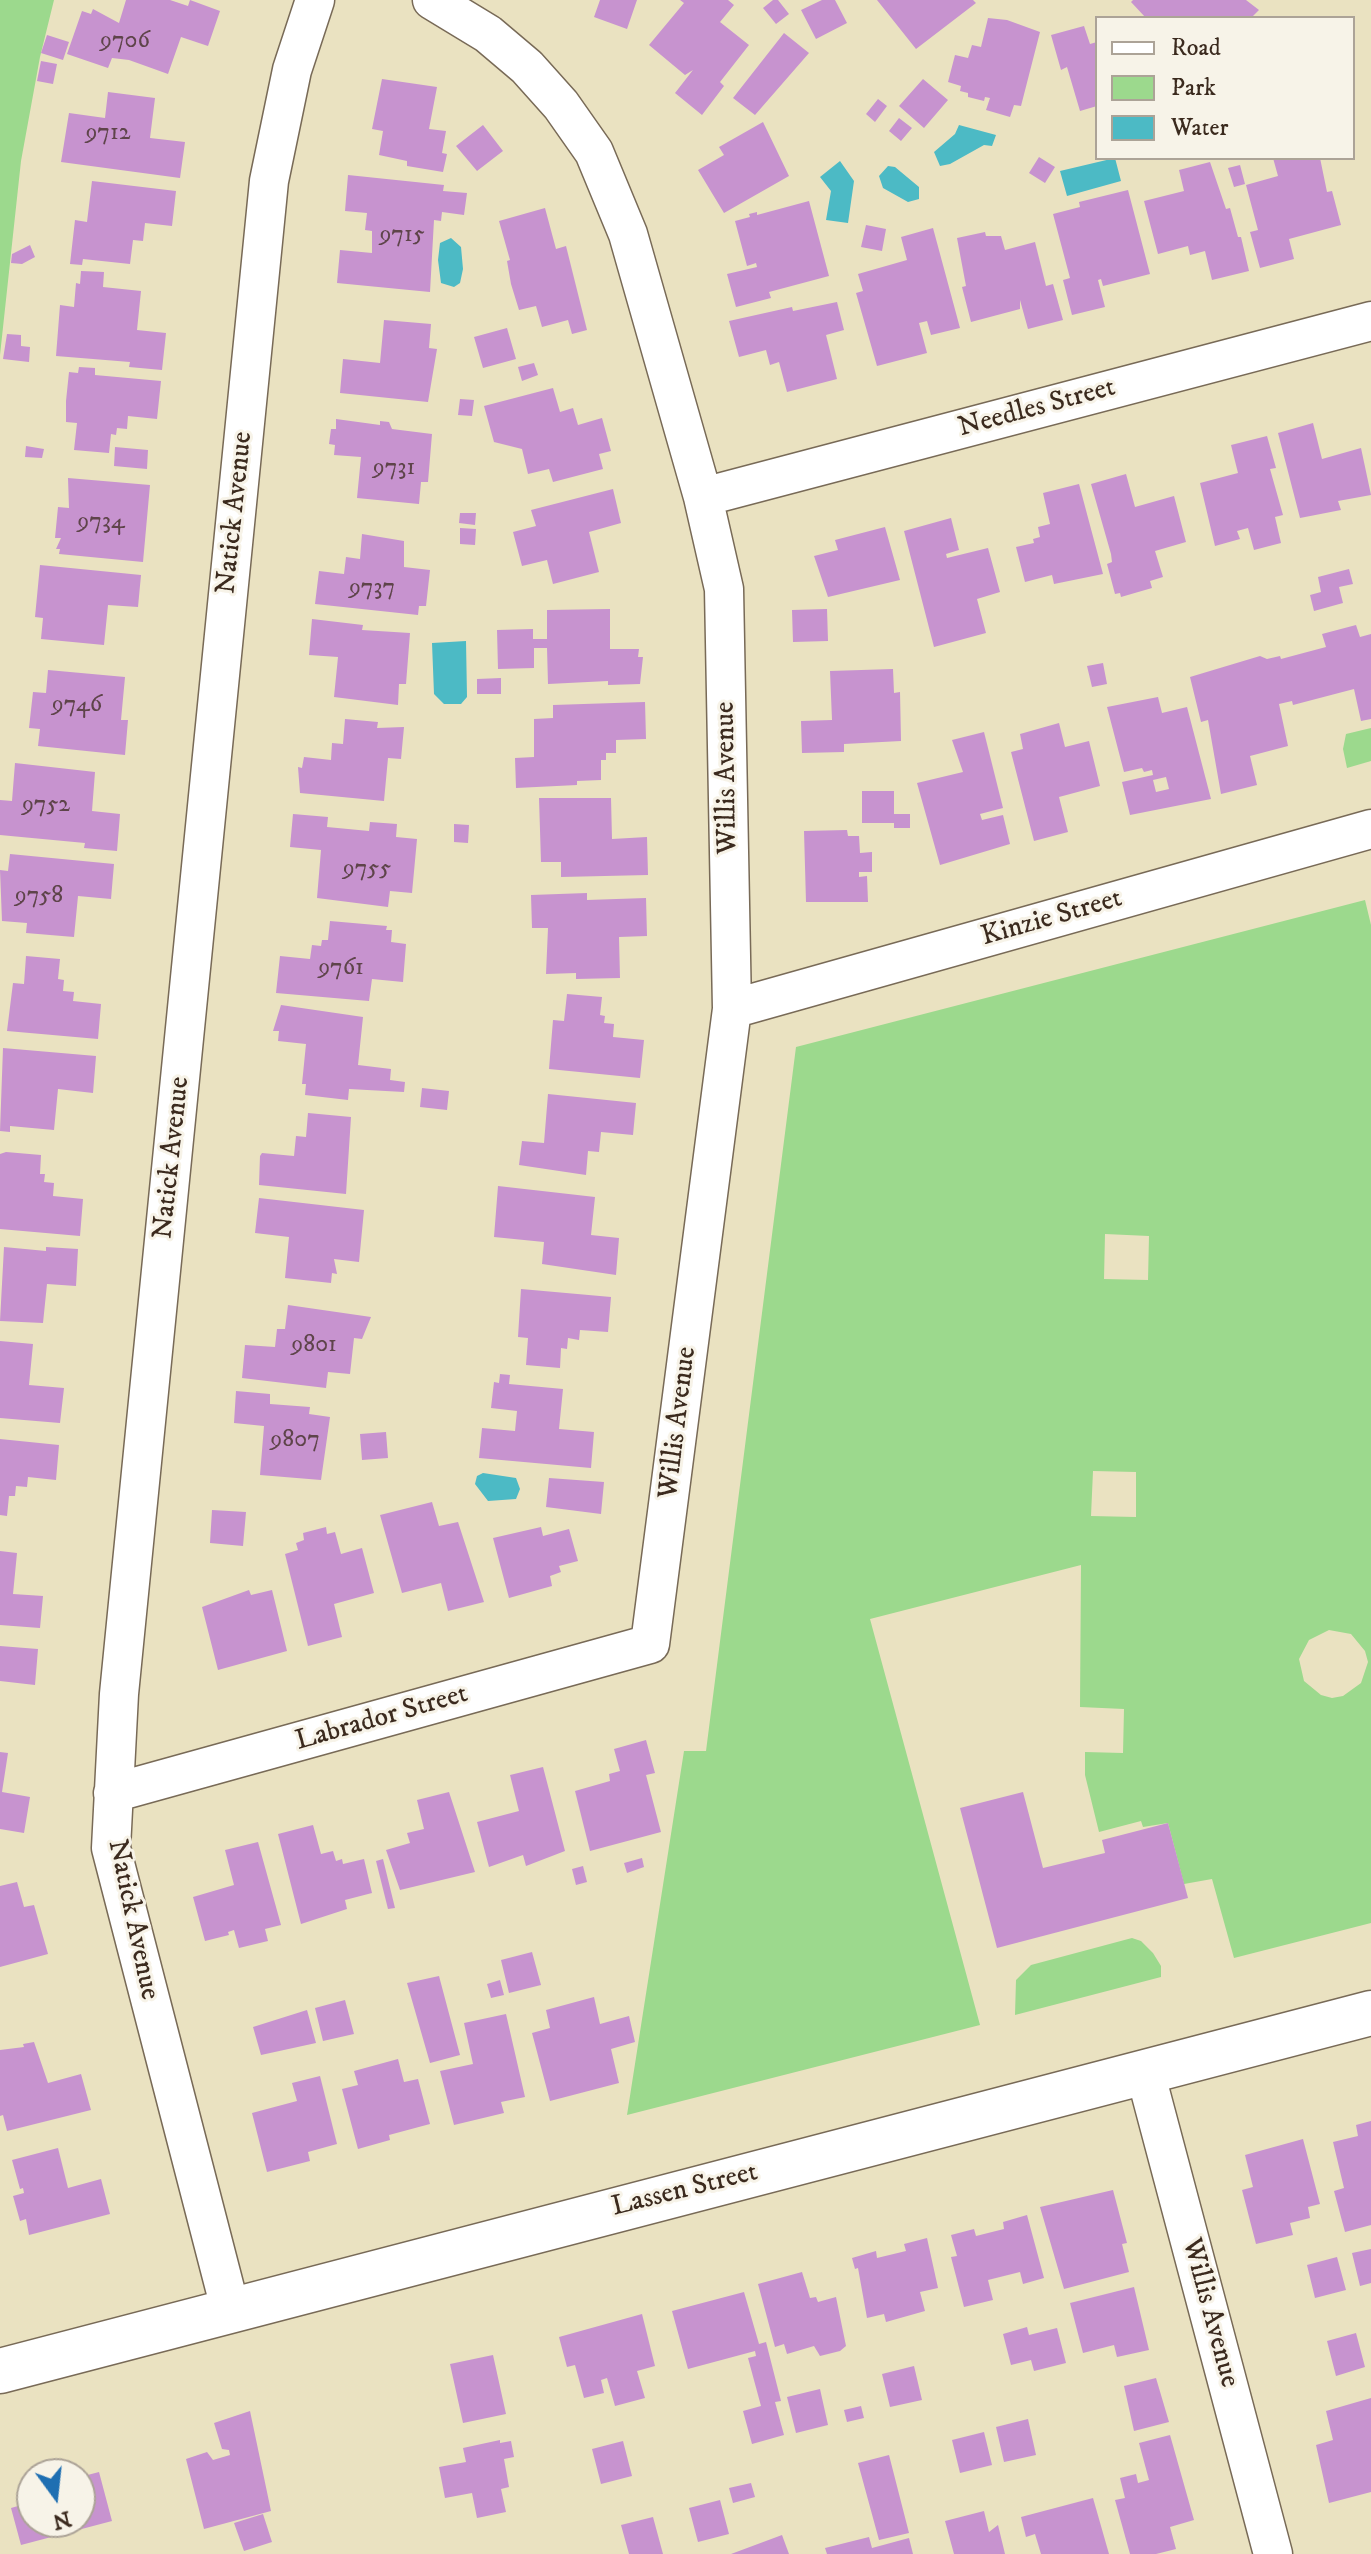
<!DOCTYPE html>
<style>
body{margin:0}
#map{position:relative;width:1371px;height:2554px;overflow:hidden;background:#eae2c1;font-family:"IM FELL DW Pica",serif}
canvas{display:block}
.legend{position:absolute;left:1095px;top:16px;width:260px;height:144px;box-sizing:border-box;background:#f7f3e8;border:2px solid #aca397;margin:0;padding:10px 14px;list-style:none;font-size:24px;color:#3b2a1e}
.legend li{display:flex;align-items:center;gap:16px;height:40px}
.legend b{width:40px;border:2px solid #aca397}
.north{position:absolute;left:16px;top:2458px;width:80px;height:80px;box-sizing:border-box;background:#f7f3e8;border:2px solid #aca397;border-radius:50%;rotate:165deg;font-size:22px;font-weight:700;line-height:32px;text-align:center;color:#3b2a1e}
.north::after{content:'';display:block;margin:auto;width:28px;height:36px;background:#1f6fb2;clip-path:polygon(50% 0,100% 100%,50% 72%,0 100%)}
</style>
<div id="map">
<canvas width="1371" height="2554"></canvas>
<ul class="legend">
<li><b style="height:10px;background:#fff"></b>Road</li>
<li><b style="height:22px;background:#9cd98d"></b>Park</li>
<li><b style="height:22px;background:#4cbac5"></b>Water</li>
</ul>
<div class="north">N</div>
</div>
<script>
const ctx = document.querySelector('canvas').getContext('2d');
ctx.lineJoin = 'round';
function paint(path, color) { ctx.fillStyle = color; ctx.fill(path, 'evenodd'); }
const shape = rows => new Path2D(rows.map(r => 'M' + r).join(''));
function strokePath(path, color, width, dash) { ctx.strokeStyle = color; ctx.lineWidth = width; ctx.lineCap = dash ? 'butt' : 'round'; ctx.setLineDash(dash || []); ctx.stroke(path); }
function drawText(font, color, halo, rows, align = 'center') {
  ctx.font = font + ' "IM FELL DW Pica",serif'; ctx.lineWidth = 6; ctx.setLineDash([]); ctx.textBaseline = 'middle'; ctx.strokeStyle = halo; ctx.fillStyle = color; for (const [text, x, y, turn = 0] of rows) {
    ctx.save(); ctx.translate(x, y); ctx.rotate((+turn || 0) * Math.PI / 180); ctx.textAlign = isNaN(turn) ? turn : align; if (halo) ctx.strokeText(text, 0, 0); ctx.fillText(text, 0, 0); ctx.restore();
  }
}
paint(shape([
 [0,0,54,0,40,57,21,161,0,355],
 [1371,728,1371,761,1347,768,1343,749,1346,734],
 [1365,900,1371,925,1371,1923,1234,1958,1212,1879,1184,1884,1168,1823,1143,1827,1141,1821,1099,1832,1085,1775,1085,1752,1123,1753,1124,1709,1080,1707,1081,1565,870,1619,980,2025,627,2115,684,1751,706,1751,796,1047],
 [1105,1234,1149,1236,1148,1280,1104,1279],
 [1093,1471,1136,1472,1136,1517,1091,1516],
 [1329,1630,1351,1634,1365,1651,1368,1662,1361,1683,1343,1696,1332,1698,1321,1695,1304,1681,1299,1659,1309,1640],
 [1132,1938,1141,1941,1153,1953,1161,1966,1161,1977,1015,2015,1016,1980,1031,1965]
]), '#9cd98d');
paint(shape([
 [959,125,996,135,992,146,984,145,950,164,940,166,934,152,955,134],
 [1115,158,1121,181,1067,196,1060,171],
 [840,161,854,181,848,223,826,220,831,191,820,177],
 [888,166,895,167,919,187,919,199,908,202,883,188,879,176],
 [451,238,461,247,463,269,460,283,454,287,441,283,438,260,440,243],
 [466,641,467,697,461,704,444,704,434,694,432,643],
 [483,1473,516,1478,520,1489,516,1499,488,1501,475,1484,477,1476]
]), '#4cbac5');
paint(shape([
 [126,0,170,0,188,6,190,0,220,11,208,46,181,37,168,74,129,60,112,58,108,68,67,54,82,11,91,14,93,9,119,23],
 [600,0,637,0,627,29,594,17],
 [680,0,728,0,734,5,720,22,749,45,720,82,724,86,702,115,675,93,693,70,685,75,649,45,684,3],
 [773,0,778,0,789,14,776,24,763,8],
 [822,0,835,0,847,23,816,39,801,10],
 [877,0,973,0,976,3,916,49],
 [1133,0,1246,0,1259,10,1251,18,1146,18,1131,2],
 [988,18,1007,20,1040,32,1021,106,1014,105,1010,117,986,110,990,98,985,97,984,101,968,97,968,93,960,91,961,86,948,82,955,55,968,58,972,45,981,47],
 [1084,26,1090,44,1097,42,1097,106,1080,111,1067,67,1061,70,1051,35],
 [784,33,809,53,755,115,733,98],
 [47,35,69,42,63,60,41,53],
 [41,61,57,64,53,84,37,81],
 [382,79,437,87,429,129,446,131,442,153,447,154,443,172,407,166,407,161,379,155,383,131,372,129],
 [923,79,948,100,924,128,899,106],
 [108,92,155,98,150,138,185,142,180,178,61,162,69,113,105,118],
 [878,99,887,106,875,122,866,114],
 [899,118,912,128,901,141,889,131],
 [763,122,789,176,724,213,698,170,724,155,719,147],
 [483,125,503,151,477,171,456,146],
 [1039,157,1055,167,1045,183,1029,173],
 [1273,158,1320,158,1327,192,1332,191,1341,225,1289,239,1294,259,1260,268,1250,232,1258,230,1246,185,1278,176],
 [1210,162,1226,209,1230,208,1238,237,1241,237,1249,271,1212,280,1205,251,1190,255,1188,246,1158,254,1144,201,1184,191,1179,170],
 [1240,165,1245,184,1234,187,1228,168],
 [348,175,444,185,443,191,467,193,464,215,442,212,441,221,434,220,430,292,337,283,340,250,372,253,372,231,365,230,367,213,345,211],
 [92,181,176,191,172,226,145,223,143,241,133,240,130,264,83,259,82,265,70,264,75,220,87,222],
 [1128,190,1150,274,1103,286,1101,279,1098,280,1105,307,1072,315,1063,280,1070,278,1053,214,1080,207,1079,202],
 [809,201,829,276,769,292,771,298,736,307,727,274,757,267,756,263,747,266,735,221,750,217,749,214,757,212,757,215],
 [545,208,556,249,566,246,587,330,572,334,568,320,542,327,536,306,519,310,511,284,507,261,510,260,499,221],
 [866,225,886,229,882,251,861,247],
 [933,228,960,328,931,335,927,321,919,323,927,353,877,366,856,293,863,291,858,274,907,260,901,237],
 [985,232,986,236,1001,236,1005,250,1035,242,1046,286,1053,284,1063,320,1028,329,1020,300,1020,309,971,322,962,287,966,286,957,238],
 [30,245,35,257,22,264,11,263,12,254],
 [81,271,104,272,103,287,141,291,137,330,166,333,162,370,129,367,130,362,56,356,60,305,74,307,76,283,80,284],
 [837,302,844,330,826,335,837,379,787,392,779,362,770,365,766,350,739,357,729,321,792,307,793,311],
 [384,320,431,324,429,348,437,349,428,402,340,393,343,359,380,363],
 [507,328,516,359,483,368,474,337],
 [7,334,21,335,21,346,30,347,29,362,3,359],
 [534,363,538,375,522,381,518,367],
 [79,367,95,368,95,375,161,381,157,419,128,416,127,429,117,428,116,435,111,434,109,453,74,450,77,423,66,422,66,401,69,372,78,373],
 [553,388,560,412,573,408,578,425,602,418,611,451,599,454,603,469,553,482,549,469,528,474,522,449,494,442,484,406],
 [460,399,474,400,472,416,458,415],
 [336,419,380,425,380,421,389,422,392,429,432,434,428,482,421,482,419,504,357,498,361,457,334,455,335,445,329,444,331,429,336,429],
 [1313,423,1322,459,1361,448,1371,495,1338,501,1341,510,1300,518,1278,433],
 [1267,436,1276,468,1270,469,1283,515,1275,517,1281,543,1254,550,1248,528,1237,531,1240,539,1215,546,1200,483,1238,473,1231,445],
 [26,446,44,449,42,458,25,457],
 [115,447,148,450,147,469,114,466],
 [1126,474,1135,507,1174,496,1186,542,1155,551,1163,577,1150,581,1152,588,1121,597,1120,593,1115,594,1107,564,1112,562,1111,554,1091,484],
 [68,478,150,485,143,562,59,554,60,549,56,549,61,538,55,538,58,507,69,508],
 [1079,484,1103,574,1054,584,1052,575,1025,582,1016,547,1034,543,1033,539,1040,537,1038,527,1050,524,1043,493],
 [613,489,621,523,589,532,599,572,553,584,547,560,522,566,513,532,536,526,531,510],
 [460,513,476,513,475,525,459,523],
 [951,518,959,550,946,554,947,558,988,548,1000,592,977,599,986,633,934,647,904,531],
 [885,527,900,580,828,597,814,556,838,550,835,540],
 [460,528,476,529,475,545,460,544],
 [362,534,404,541,404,567,430,570,426,606,419,606,418,615,315,604,319,571,344,574,346,557,360,559],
 [40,565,141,575,138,607,108,605,104,645,41,639,43,618,35,617],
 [1349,569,1353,584,1339,587,1343,603,1314,611,1310,595,1321,592,1318,577],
 [610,609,610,649,639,649,638,657,643,657,640,684,608,685,608,681,548,684,547,648,534,648,534,668,498,669,497,630,533,629,533,639,547,639,547,610],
 [827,609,828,641,793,642,792,610],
 [312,619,363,625,362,630,410,633,406,684,399,684,398,705,334,697,338,657,309,655],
 [1356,625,1360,637,1371,634,1371,719,1361,721,1354,689,1293,705,1292,701,1279,704,1288,746,1250,756,1257,785,1221,794,1208,720,1201,722,1190,677,1260,656,1267,659,1280,656,1281,659,1326,647,1322,634],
 [1103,663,1107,684,1092,687,1087,666],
 [893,669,894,693,900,692,901,741,844,744,844,752,802,753,801,721,832,720,830,671],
 [48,670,125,677,121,720,128,720,125,755,38,746,40,729,29,728,33,692,46,693],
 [501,678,501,694,477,694,477,679],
 [1158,697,1162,713,1187,707,1211,799,1130,815,1122,782,1153,775,1152,770,1144,772,1142,768,1124,772,1107,707],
 [1166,777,1169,789,1156,792,1153,780],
 [645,702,646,739,616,740,616,753,606,753,606,760,601,760,601,780,577,781,577,785,516,788,515,758,534,757,534,719,553,718,553,705],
 [345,719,378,722,377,728,404,727,401,759,388,758,384,801,300,793,298,767,302,768,304,757,331,760,332,743,343,744],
 [1059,723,1065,747,1089,741,1100,786,1059,797,1068,832,1034,841,1011,752,1023,749,1020,734],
 [984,732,1003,808,980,814,982,820,1003,815,1010,844,940,865,917,783,963,772,952,740],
 [15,763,95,772,92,811,120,814,117,851,84,848,85,843,0,835,0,800,12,801],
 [862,791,894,791,894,814,910,814,910,828,894,828,894,823,862,823],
 [539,798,611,798,612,839,647,837,648,875,561,877,561,862,541,862],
 [293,814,328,817,327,827,369,831,370,822,397,824,396,837,417,839,412,893,390,891,388,907,317,898,321,850,290,847],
 [454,824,469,825,468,843,454,842],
 [847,830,848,836,859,836,860,853,872,852,872,872,859,872,859,877,867,876,868,902,806,902,804,831],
 [10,854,114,864,111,899,78,896,74,937,26,933,27,923,2,921,0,870,8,871],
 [587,893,587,900,646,898,647,936,619,937,620,978,576,979,576,973,546,974,548,928,532,928,531,895],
 [330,921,387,926,386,930,392,930,391,942,406,944,403,982,372,979,369,1001,276,993,280,956,310,959,312,945,321,946,322,940,328,940],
 [26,956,60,959,58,979,64,980,63,991,74,992,73,1001,101,1004,98,1039,7,1031,13,983,24,984],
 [567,994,602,997,600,1015,605,1016,604,1023,614,1024,613,1037,644,1040,640,1078,549,1069,553,1020,564,1021],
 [281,1005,363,1017,358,1065,391,1069,390,1080,405,1082,404,1092,349,1089,348,1100,305,1095,306,1084,302,1084,306,1044,278,1041,279,1031,273,1031],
 [3,1048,96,1056,93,1093,58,1089,54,1130,10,1126,10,1132,0,1131],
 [422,1088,449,1091,447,1110,420,1107],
 [548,1094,636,1103,633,1135,601,1132,599,1152,588,1151,586,1175,519,1165,522,1141,544,1143],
 [308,1113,351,1117,346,1194,259,1185,260,1156,262,1153,294,1156,296,1136,306,1137],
 [6,1152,41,1155,40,1174,45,1174,44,1182,54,1183,53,1196,83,1199,80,1236,0,1229,0,1154],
 [498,1186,595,1197,591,1235,619,1238,616,1275,542,1264,544,1242,494,1237],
 [259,1198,364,1210,359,1262,334,1259,337,1274,332,1273,331,1283,285,1278,289,1237,255,1233],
 [4,1247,46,1251,46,1247,78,1249,76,1286,47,1284,43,1323,0,1321],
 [521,1289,611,1297,608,1332,580,1330,579,1340,568,1338,567,1349,561,1348,560,1368,526,1365,528,1338,518,1337],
 [288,1305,371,1317,362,1339,354,1338,350,1374,328,1372,326,1388,242,1378,245,1345,275,1347,277,1329,285,1329],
 [0,1341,33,1344,29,1385,64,1388,60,1423,0,1418],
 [500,1374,510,1375,509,1384,563,1389,559,1429,594,1432,591,1468,479,1458,482,1428,515,1431,517,1411,491,1408,494,1382,499,1383],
 [236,1391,270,1394,270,1404,310,1407,309,1414,330,1417,321,1480,260,1475,264,1426,234,1423],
 [386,1432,388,1458,362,1460,360,1434],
 [0,1439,59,1445,56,1480,28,1477,27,1487,16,1486,15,1496,9,1496,7,1516,0,1515],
 [549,1478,604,1482,601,1514,546,1507],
 [432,1502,439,1526,458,1522,484,1602,448,1611,441,1583,402,1593,380,1515],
 [212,1510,246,1512,243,1546,210,1543],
 [326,1527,327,1534,335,1532,341,1554,362,1548,374,1593,334,1604,342,1637,308,1646,285,1554,298,1550,296,1543,304,1540,303,1533],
 [541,1527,543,1536,569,1529,578,1561,559,1566,561,1572,550,1576,552,1586,509,1598,493,1538],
 [0,1551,17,1553,13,1594,43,1596,40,1628,0,1625],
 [249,1590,251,1595,272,1590,287,1651,218,1670,202,1607],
 [0,1646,38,1649,35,1685,0,1681],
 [646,1740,655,1773,646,1775,661,1832,590,1851,575,1791,610,1781,609,1774,620,1771,614,1749],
 [0,1752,8,1753,2,1792,30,1797,24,1833,0,1829],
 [543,1767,565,1851,526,1866,523,1855,489,1867,477,1822,519,1811,510,1775],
 [449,1792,475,1872,400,1890,386,1850,410,1843,407,1833,424,1829,417,1800],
 [1023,1792,1043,1868,1105,1853,1102,1840,1168,1823,1188,1898,997,1948,960,1808],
 [313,1825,321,1854,333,1851,336,1861,342,1859,343,1864,364,1859,372,1893,345,1900,347,1909,301,1924,278,1834],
 [258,1842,281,1925,265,1929,268,1941,239,1948,234,1930,228,1932,229,1935,205,1941,193,1897,234,1885,225,1850],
 [642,1858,644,1867,627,1873,624,1863],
 [383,1859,395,1908,388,1909,376,1861],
 [583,1866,587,1882,576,1885,572,1869],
 [17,1882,24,1907,34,1905,48,1954,0,1967,0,1886],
 [532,1952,541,1985,509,1993,501,1960],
 [439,1976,460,2055,430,2063,407,1983],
 [500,1980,504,1995,491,1998,487,1984],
 [594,1997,600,2024,629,2016,635,2042,611,2049,619,2083,550,2101,532,2033,550,2028,546,2010],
 [345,2000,354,2034,323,2041,315,2008],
 [307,2010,316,2043,261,2055,253,2027],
 [506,2014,525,2097,501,2102,504,2113,454,2125,440,2071,473,2064,464,2023],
 [34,2042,48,2083,81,2074,91,2110,7,2131,3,2115,0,2116,0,2050,24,2047,23,2044],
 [398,2059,404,2082,418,2079,430,2124,389,2135,390,2140,358,2149,342,2089,358,2085,354,2071],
 [320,2076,337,2144,308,2152,310,2161,267,2172,252,2113,297,2101,292,2083],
 [1371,2121,1371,2225,1345,2232,1334,2191,1344,2188,1333,2142,1358,2136,1356,2125],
 [1303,2139,1320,2204,1308,2207,1310,2218,1290,2223,1293,2235,1256,2244,1242,2190,1253,2187,1245,2155],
 [58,2148,68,2188,101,2179,110,2214,29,2235,26,2219,20,2221,13,2196,24,2193,23,2188,20,2189,12,2160],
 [1113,2190,1127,2243,1122,2244,1129,2272,1064,2289,1040,2207],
 [1027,2215,1044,2278,1023,2284,1020,2272,988,2280,993,2300,964,2307,951,2257,957,2256,951,2235,974,2229,976,2236,1004,2229,1003,2222],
 [927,2238,938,2288,920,2292,925,2311,886,2322,884,2314,867,2318,858,2268,855,2269,852,2258,876,2251,877,2258,906,2251,904,2244],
 [1371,2249,1371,2283,1360,2286,1352,2253],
 [1337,2257,1346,2290,1315,2298,1307,2265],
 [802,2272,810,2298,816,2297,818,2302,836,2297,846,2346,840,2351,820,2356,814,2346,787,2354,784,2344,775,2347,758,2284],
 [1134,2287,1149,2350,1117,2357,1114,2345,1083,2353,1070,2303],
 [744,2292,759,2344,766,2342,781,2401,775,2402,784,2435,752,2444,743,2411,761,2406,748,2358,756,2356,755,2351,688,2369,672,2311],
 [642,2314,655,2366,637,2371,645,2398,615,2406,607,2378,601,2380,604,2393,584,2398,575,2365,567,2367,559,2337],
 [1027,2327,1029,2335,1057,2328,1066,2363,1034,2371,1031,2360,1011,2365,1003,2334],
 [1356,2333,1365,2367,1336,2376,1327,2341],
 [493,2355,506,2414,463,2423,450,2364],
 [914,2366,922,2400,890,2407,882,2374],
 [1156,2378,1169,2422,1134,2431,1124,2386],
 [820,2389,828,2425,796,2433,787,2397],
 [1371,2398,1371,2492,1329,2503,1316,2445,1333,2440,1326,2411],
 [861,2406,864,2418,847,2422,844,2410],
 [250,2411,271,2511,204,2529,186,2459,207,2452,213,2460,230,2455,229,2450,222,2449,214,2423],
 [1028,2419,1036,2455,1004,2462,996,2427],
 [984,2432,992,2465,960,2473,952,2440],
 [1170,2435,1194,2520,1170,2527,1176,2549,1156,2554,1130,2554,1115,2500,1125,2498,1120,2478,1136,2474,1138,2483,1149,2480,1139,2443],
 [500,2440,500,2443,511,2441,514,2457,504,2459,509,2487,501,2489,506,2512,477,2518,472,2493,445,2498,439,2467,466,2462,463,2448],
 [623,2441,632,2476,601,2484,592,2449],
 [889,2455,909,2533,879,2540,858,2463],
 [99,2472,112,2521,21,2545,11,2508,32,2502,32,2522,80,2522,80,2477],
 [751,2483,755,2497,733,2503,729,2488],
 [1093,2498,1109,2554,1041,2554,1035,2534,1026,2537,1021,2517],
 [720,2500,729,2534,698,2542,689,2508],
 [984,2511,989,2532,998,2525,1005,2554,954,2554,945,2521],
 [263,2514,272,2542,244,2551,234,2523],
 [653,2517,663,2554,629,2554,621,2525],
 [782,2535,789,2554,731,2554],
 [869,2537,872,2548,909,2538,913,2554,827,2554,825,2548]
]), '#c793cf');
const street = shape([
 [703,497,1371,321],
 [732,1009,1371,829],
 [113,1793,650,1644,732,1009,724,589,703,497,628,234,594,152,561,105,527,67,488,34,432,0],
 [1145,2072,1273,2554],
 [230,2308,111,1848,119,1694,269,181,292,70,315,0]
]);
const secondary = shape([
 [0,2371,1371,2013]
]);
strokePath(street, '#786a57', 41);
strokePath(secondary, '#786a57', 47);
strokePath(street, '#fff', 38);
strokePath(secondary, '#fff', 44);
drawText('24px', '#5e444a', null, [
 ["9706",125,42],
 ["9712",108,134],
 ["9715",402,236],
 ["9731",394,469],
 ["9734",101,523],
 ["9737",372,589],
 ["9746",77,706],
 ["9752",46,806],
 ["9755",367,870],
 ["9758",39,897],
 ["9761",341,969],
 ["9801",314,1346],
 ["9807",295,1441]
]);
drawText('28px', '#3b2a1e', '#f7f3e8', [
 ["Needles Street",1037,409,-15],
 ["Natick Avenue",236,513,-84],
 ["Willis Avenue",728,778,-91],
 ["Kinzie Street",1052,919,-16],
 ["Natick Avenue",173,1158,-84],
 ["Willis Avenue",679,1423,-83],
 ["Labrador Street",382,1719,-16],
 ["Natick Avenue",132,1920,78],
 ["Lassen Street",685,2191,-14],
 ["Willis Avenue",1209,2313,75]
]);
</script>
